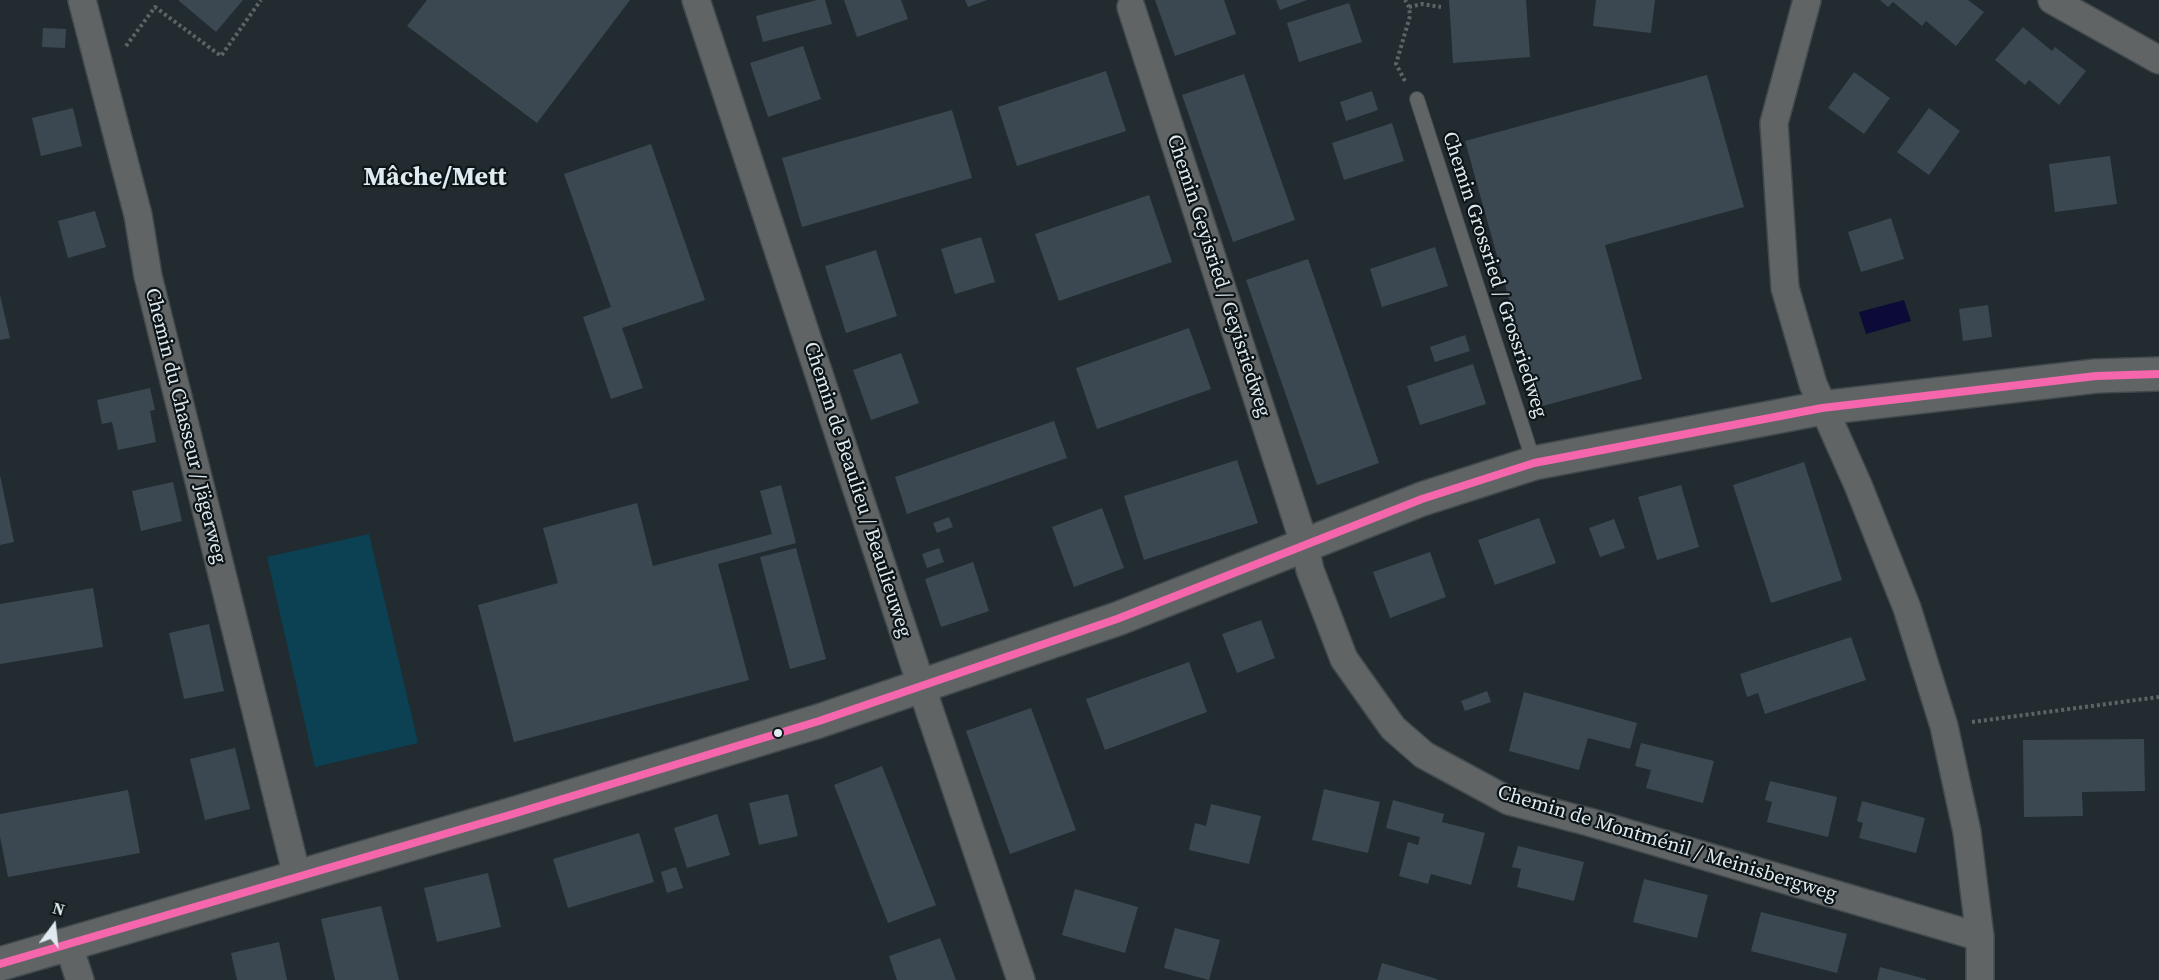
<!DOCTYPE html>
<meta charset="utf-8">
<style>
body{margin:0}
#map{position:relative;width:2159px;height:980px;overflow:hidden;background:#212b30;font-family:"Source Serif 4",serif}
canvas{display:block}
.north{position:absolute;left:24px;top:896px;width:60px;height:60px;-webkit-text-stroke:4px #0d1518;paint-order:stroke;rotate:15deg;font-size:16px;font-weight:700;line-height:24px;text-align:center;color:#dfebf0}
.north::after{content:'';display:block;margin:auto;width:21px;height:27px;background:#dfebf0;clip-path:polygon(50% 0,100% 100%,50% 72%,0 100%)}
</style>
<div id="map">
<canvas width="2159" height="980"></canvas>
<div class="north">N</div>
</div>
<script>
const ctx = document.querySelector('canvas').getContext('2d');
ctx.lineJoin = 'round';
function paint(path, color) { ctx.fillStyle = color; ctx.fill(path, 'evenodd'); }
const shape = rows => new Path2D(rows.map(r => 'M' + r).join(''));
function strokePath(path, color, width, dash) { ctx.strokeStyle = color; ctx.lineWidth = width; ctx.lineCap = dash ? 'butt' : 'round'; ctx.setLineDash(dash || []); ctx.stroke(path); }
function drawText(font, color, halo, rows, align = 'center') {
  ctx.font = font + ' "Source Serif 4",serif'; ctx.lineWidth = 4.5; ctx.setLineDash([]); ctx.textBaseline = 'middle'; ctx.strokeStyle = halo; ctx.fillStyle = color; for (const [text, x, y, turn = 0] of rows) {
    ctx.save(); ctx.translate(x, y); ctx.rotate((+turn || 0) * Math.PI / 180); ctx.textAlign = isNaN(turn) ? turn : align; if (halo) ctx.strokeText(text, 0, 0); ctx.fillText(text, 0, 0); ctx.restore();
  }
}
paint(shape([
 [369,534,418,743,315,767,267,557]
]), '#0b4153');
paint(shape([
 [1904,300,1911,321,1866,334,1859,312]
]), '#0c0b37');
paint(shape([
 [178,0,243,0,216,32],
 [427,0,630,0,537,123,407,26],
 [817,0,825,0,832,24,763,42,756,16],
 [844,0,901,0,908,19,857,37],
 [965,0,987,0,968,7],
 [1155,0,1224,0,1236,34,1175,56],
 [1276,0,1307,0,1280,10],
 [1449,0,1526,0,1530,57,1453,63],
 [1596,0,1655,0,1651,33,1593,26],
 [1880,0,1968,0,1984,12,1956,46,1926,21,1922,26,1893,2,1888,7],
 [1349,3,1362,42,1299,62,1287,23],
 [2023,27,2052,51,2055,47,2086,71,2059,105,2029,80,2025,85,1995,60],
 [43,28,66,29,65,48,42,47],
 [803,46,821,99,768,117,750,63],
 [1106,71,1126,131,1017,166,998,107],
 [1854,72,1890,98,1864,134,1828,108],
 [1244,74,1295,220,1233,242,1182,95],
 [1707,75,1744,207,1605,245,1642,379,1539,407,1465,141],
 [1372,91,1378,110,1346,121,1340,102],
 [73,108,82,146,41,156,32,118],
 [1929,108,1960,131,1929,175,1897,152],
 [952,110,972,178,802,227,782,158],
 [1392,123,1404,161,1344,180,1332,143],
 [651,144,705,300,622,328,643,388,611,399,583,317,611,307,564,174],
 [2110,156,2117,204,2055,212,2049,164],
 [1149,195,1172,262,1059,301,1035,234],
 [95,211,106,247,68,258,58,221],
 [1891,218,1904,259,1861,272,1848,232],
 [981,237,995,282,955,294,941,249],
 [1435,247,1448,286,1382,307,1370,269],
 [876,250,897,316,846,333,825,266],
 [1308,259,1379,463,1317,485,1246,280],
 [0,295,10,338,0,340],
 [1988,305,1992,337,1963,341,1959,309],
 [1189,328,1211,389,1097,429,1076,368],
 [1465,335,1470,351,1435,362,1430,347],
 [901,353,919,403,871,420,853,370],
 [1473,364,1486,404,1420,425,1407,386],
 [150,388,155,410,150,411,156,442,118,450,112,422,102,424,97,400],
 [1054,421,1067,458,907,514,895,477],
 [1237,460,1258,523,1144,560,1124,496],
 [1804,462,1842,580,1771,603,1733,485],
 [0,475,14,542,0,545],
 [173,482,182,521,141,531,132,491],
 [781,485,796,543,718,564,749,680,514,742,478,605,558,583,543,528,637,503,653,566,772,534,760,491],
 [1681,485,1699,547,1657,560,1638,497],
 [1102,508,1124,568,1074,587,1052,527],
 [949,517,953,527,937,533,933,523],
 [1539,518,1556,563,1495,585,1478,540],
 [1614,519,1625,548,1600,557,1589,528],
 [796,548,826,659,790,669,760,557],
 [939,548,944,562,927,568,922,554],
 [1430,552,1446,597,1390,618,1373,572],
 [973,562,989,611,941,627,925,579],
 [93,588,103,647,0,664,0,604],
 [1261,620,1275,658,1237,673,1222,634],
 [209,624,224,691,184,699,169,633],
 [1851,637,1866,680,1765,714,1758,693,1747,697,1740,674],
 [1189,662,1207,712,1105,750,1086,699],
 [1487,691,1491,702,1465,711,1461,701],
 [1524,692,1637,723,1630,749,1588,738,1579,770,1509,751],
 [1031,708,1076,830,1010,854,966,731],
 [2144,739,2145,791,2082,792,2083,816,2024,817,2023,740],
 [1641,743,1714,761,1703,803,1646,788,1651,770,1635,766],
 [235,748,250,809,205,820,190,759],
 [882,766,936,905,888,923,834,785],
 [1770,781,1837,797,1828,837,1767,822,1772,802,1765,800],
 [1324,789,1380,802,1368,853,1312,840],
 [128,790,140,853,8,877,0,837,0,814],
 [788,794,798,836,759,845,749,803],
 [1393,800,1444,814,1442,822,1485,833,1471,885,1431,874,1428,884,1399,876,1408,842,1418,845,1420,837,1386,828],
 [1862,801,1925,818,1916,853,1859,838,1863,823,1857,821],
 [1211,804,1261,816,1249,864,1189,850,1195,823,1206,826],
 [717,814,730,855,687,868,674,828],
 [639,833,654,882,568,908,553,859],
 [1518,846,1584,862,1574,901,1517,887,1521,869,1512,867],
 [676,867,683,888,667,893,661,872],
 [488,873,501,927,437,942,424,888],
 [1644,879,1708,895,1697,938,1633,922],
 [1075,889,1138,907,1125,953,1062,935],
 [381,906,399,980,335,980,321,919],
 [1761,912,1847,934,1837,973,1751,951],
 [1175,928,1220,940,1209,980,1164,968],
 [940,938,956,980,897,980,889,956],
 [279,942,287,980,237,980,231,953],
 [1382,963,1437,979,1437,980,1377,980],
 [1880,967,1926,979,1926,980,1877,980]
]), '#3b4852');
const service = shape([
 [1417,99,1534,463]
]);
const minor = shape([
 [82,0,138,215,148,276,297,876],
 [696,0,930,712,1021,980],
 [1807,0,1774,123,1785,288,1813,384,1858,485,1907,608,1944,726,1967,832,1980,937,1980,980],
 [2052,0,2159,60],
 [1131,7,1305,546,1310,570,1344,659,1393,728,1424,755,1509,801,1589,822,1980,937],
 [68,944,80,980]
]);
const tertiary = shape([
 [0,964,513,814,819,721,1117,619,1422,499,1534,463,1822,408,2096,376,2159,374]
]);
strokePath(service, '#41494d', 16);
strokePath(minor, '#41494d', 30);
strokePath(tertiary, '#41494d', 36);
strokePath(shape([
 [1409,7,1422,4,1441,7],
 [126,46,155,7,221,56,261,0],
 [1405,81,1396,64,1410,16,1409,7,1405,0],
 [1972,722,2159,697]
]), '#5e6466', 4, [3, 3]);
strokePath(service, '#606465', 14);
strokePath(minor, '#606465', 27);
strokePath(tertiary, '#606465', 33);
strokePath(shape([
 [0,964,513,814,819,721,1117,619,1422,499,1534,463,1822,408,2096,376,2159,374]
]), '#f666ad', 8);
for (const [x, y, r, color] of [
 [778,733,5,"#dfebf0"]
]) { const dot = new Path2D(); dot.arc(x, y, r, 0, 2 * Math.PI); ctx.fillStyle = color; ctx.fill(dot); strokePath(dot, '#0d1518', 2); }
drawText('20px', '#dfebf0', '#0d1518', [
 ["Chemin Grossried / Grossriedweg",1494,275,72],
 ["Chemin Geyisried / Geyisriedweg",1218,276,72],
 ["Chemin du Chasseur / Jägerweg",185,426,76],
 ["Chemin de Beaulieu / Beaulieuweg",857,490,72],
 ["Chemin de Montménil / Meinisbergweg",1667,844,17]
]);
drawText('bold 26px', '#dfebf0', '#0d1518', [
 ["Mâche/Mett",435,178]
]);
</script>
